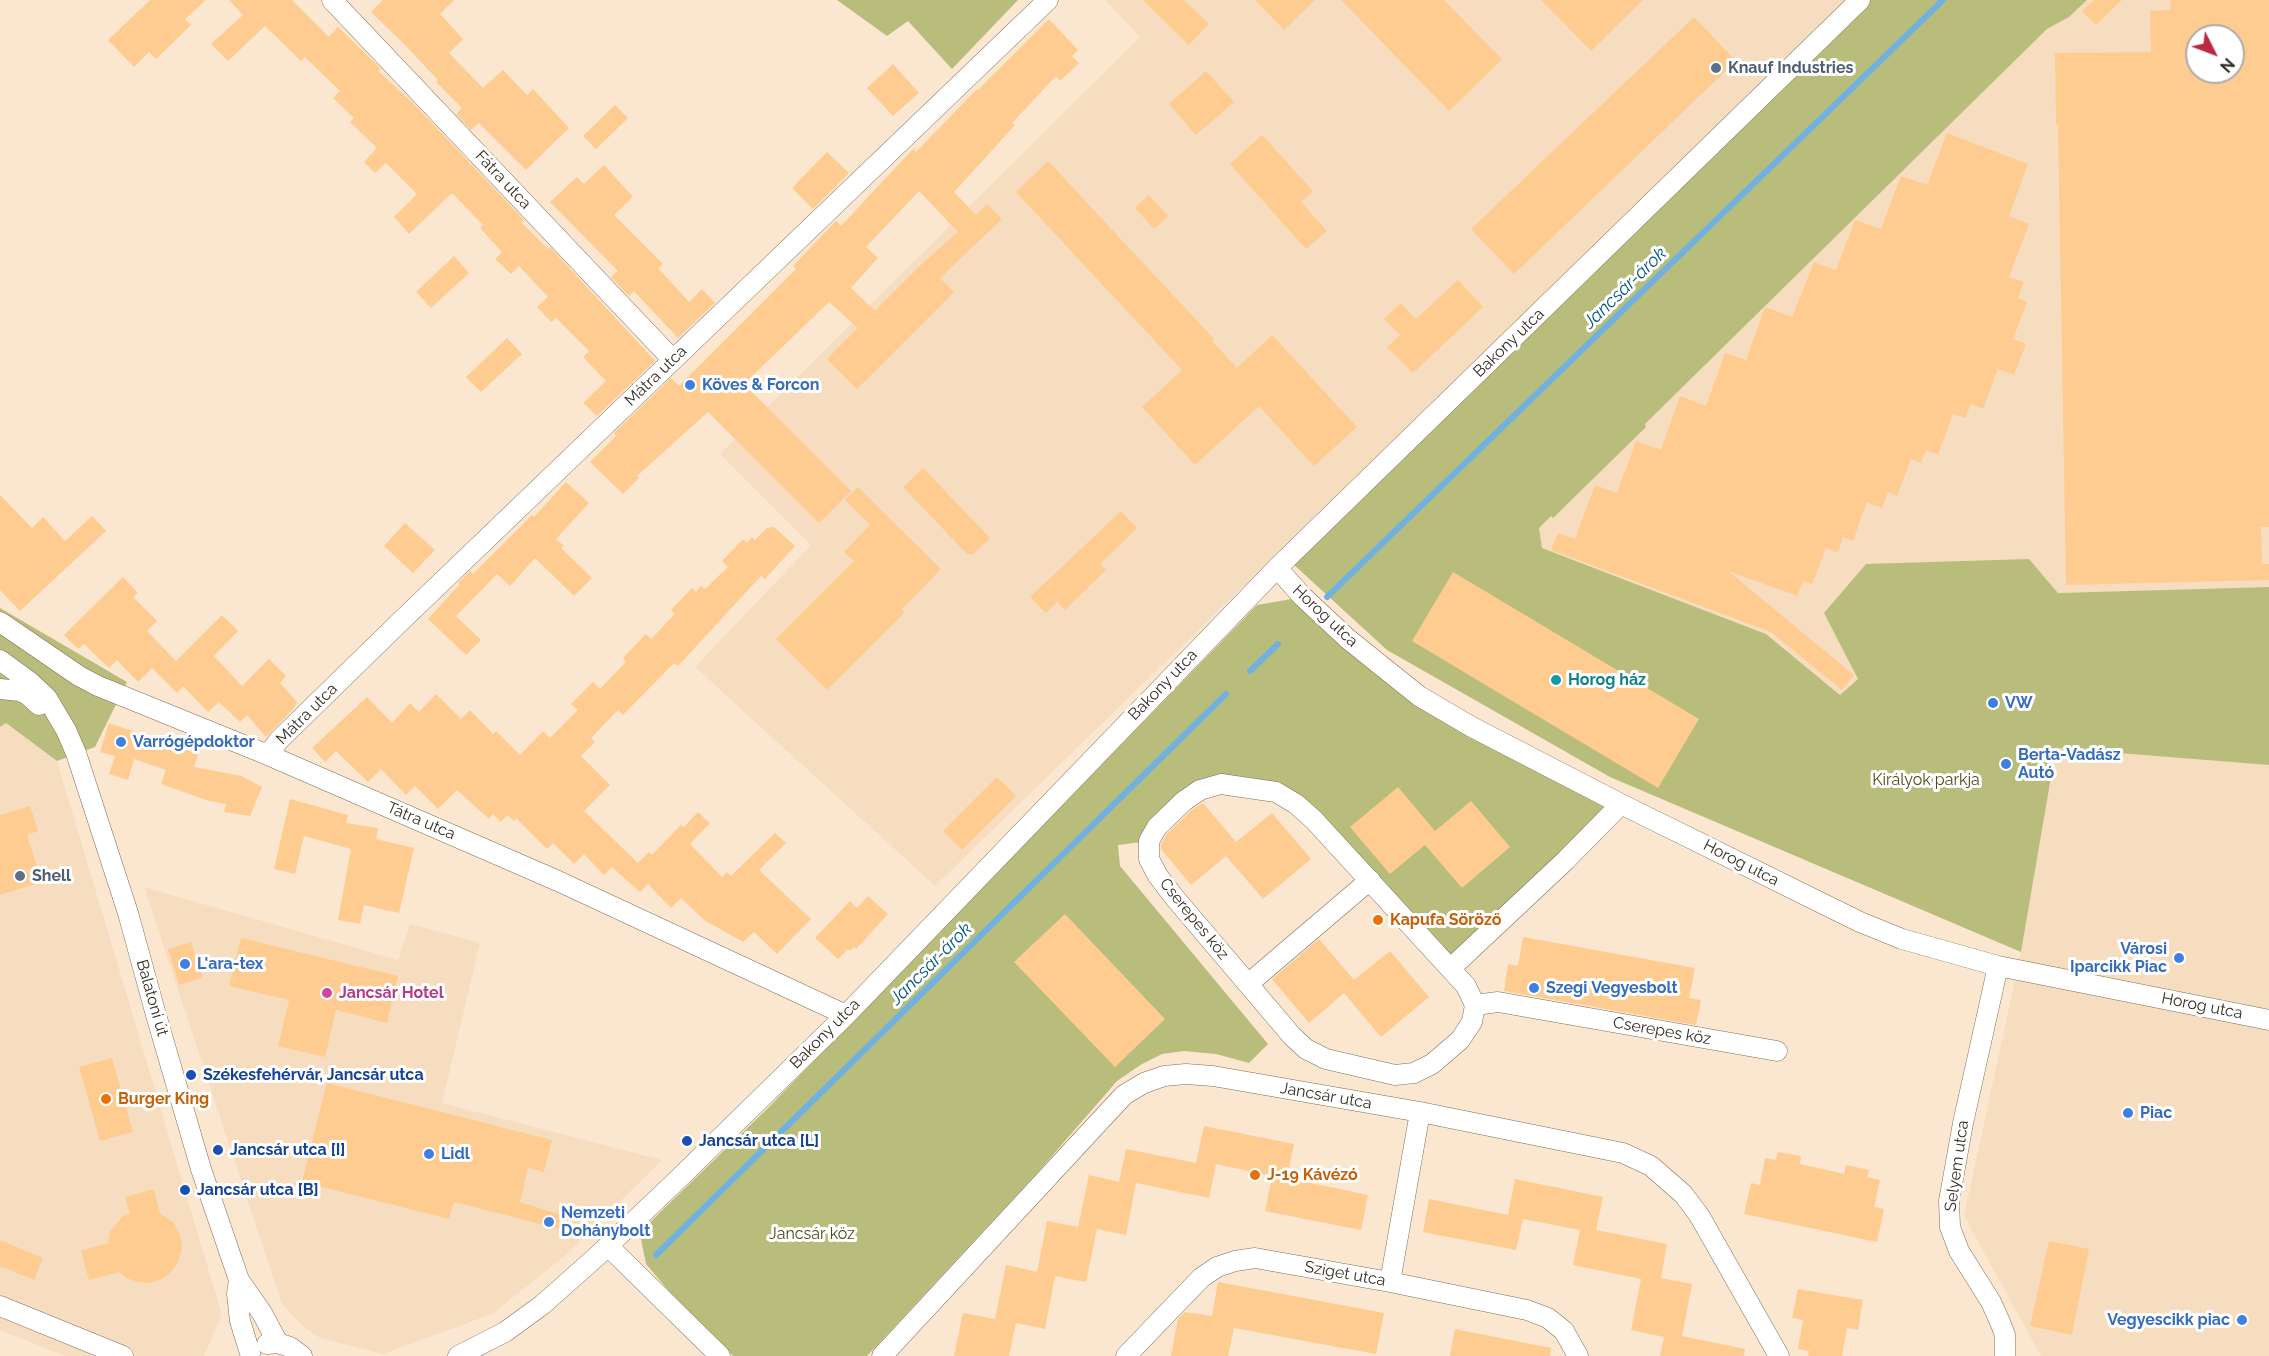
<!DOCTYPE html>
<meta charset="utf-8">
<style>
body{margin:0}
#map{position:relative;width:2269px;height:1356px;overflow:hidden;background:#fbe6cf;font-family:Raleway,sans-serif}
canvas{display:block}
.north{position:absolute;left:2185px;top:24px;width:60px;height:60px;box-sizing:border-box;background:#fff;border:2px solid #aeaba8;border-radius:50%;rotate:132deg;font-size:16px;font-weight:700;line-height:24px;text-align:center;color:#352e25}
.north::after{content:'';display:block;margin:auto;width:21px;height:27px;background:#bb2a41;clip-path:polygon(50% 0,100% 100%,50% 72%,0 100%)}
</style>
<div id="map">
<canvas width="2269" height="1356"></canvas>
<div class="north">N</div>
</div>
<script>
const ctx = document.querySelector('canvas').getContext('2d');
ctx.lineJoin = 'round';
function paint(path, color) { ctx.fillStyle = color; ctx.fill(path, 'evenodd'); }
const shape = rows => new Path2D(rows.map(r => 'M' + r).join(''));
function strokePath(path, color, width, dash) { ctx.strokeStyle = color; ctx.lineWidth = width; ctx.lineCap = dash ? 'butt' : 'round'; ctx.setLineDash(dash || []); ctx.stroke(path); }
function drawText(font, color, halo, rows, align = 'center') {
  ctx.font = font + ' Raleway,sans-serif'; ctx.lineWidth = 6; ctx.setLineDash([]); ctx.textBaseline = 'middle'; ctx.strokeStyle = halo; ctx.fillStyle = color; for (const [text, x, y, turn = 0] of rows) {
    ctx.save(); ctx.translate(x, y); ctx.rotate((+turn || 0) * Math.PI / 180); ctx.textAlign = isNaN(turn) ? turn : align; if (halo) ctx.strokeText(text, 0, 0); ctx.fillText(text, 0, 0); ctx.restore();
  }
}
paint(shape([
 [1105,0,1846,0,935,886,695,667,811,545,720,454,1140,37],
 [2087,0,2269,0,2269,587,2058,593,2029,559,1825,613,1858,679,1840,695,1766,634,1542,548,1539,528,2047,29,2069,17],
 [2197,36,2233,36,2233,72,2197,72],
 [6,723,57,761,222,1315,204,1356,65,1356,0,1330,0,727],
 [2056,748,2269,765,2269,1356,2041,1356,1964,1216,2021,952],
 [144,887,398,960,410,924,480,943,442,1103,662,1160,566,1255,492,1314,383,1354,320,1338,305,1328,282,1304]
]), '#f7ddbf');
paint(shape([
 [837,0,1018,0,952,69,908,21,887,36],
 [1846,0,2087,0,2069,17,2047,29,1645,424,1646,427,1553,518,1551,516,1539,528,1542,548,1766,634,1840,695,1858,679,1824,613,1866,564,2029,559,2058,593,2269,587,2269,765,2056,748,2021,952,1610,777,1387,650,1280,552],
 [1303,597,1419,696,1621,804,1451,968,1296,804,1221,784,1149,841,1118,845,1120,866,1268,1044,1249,1063,1216,1054,1184,1051,1162,1054,1142,1064,1117,1081,1038,1172,867,1356,733,1356,668,1290,646,1264,641,1239,648,1224,768,1108,1257,605],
 [0,608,127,682,95,747,57,761,6,723,0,727]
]), '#b9bd7c');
strokePath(shape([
 [1327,597,1943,0],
 [1250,671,1278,644],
 [656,1255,1226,694]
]), '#71b1df', 6);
paint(shape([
 [150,0,206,0,185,19,191,25,156,59,149,52,134,67,108,40],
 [229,0,292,0,329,37,338,27,381,69,378,71,413,103,524,220,521,222,548,249,550,247,655,361,597,416,583,403,606,381,583,357,589,351,556,318,551,322,537,307,548,297,519,266,511,274,495,259,502,252,480,228,483,225,452,193,409,234,394,217,417,194,386,163,375,173,364,162,377,148,350,122,354,118,333,98,340,91,305,57,301,61,265,26,228,61,211,44,243,15],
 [383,0,454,0,440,14,463,39,449,53,483,88,503,70,527,95,533,89,569,128,526,170,479,123,471,130,456,114,462,108,436,82,438,80,406,46,371,12],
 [1143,0,1184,0,1209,24,1189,45],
 [1255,0,1315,0,1284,30],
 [1341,0,1444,0,1502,59,1449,111],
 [1541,0,1643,0,1591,51],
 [2094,0,2122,0,2096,25,2082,11],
 [2170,0,2269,0,2269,527,2261,527,2262,564,2269,564,2269,580,2066,585,2058,124,2056,124,2055,53,2151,52,2150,11,2171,10],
 [2233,28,2233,72,2197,72,2197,29],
 [1694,17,1736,61,1514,274,1471,229],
 [1049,19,1078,50,1072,56,1079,63,1060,81,1056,76,1012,123,1015,125,954,192,976,215,987,204,1002,219,940,278,954,292,857,389,827,359,858,328,829,302,744,384,851,491,819,523,708,412,637,476,639,478,623,494,590,462,616,436,614,433,671,378,679,386,796,269,793,266,836,221,841,226,913,149,916,152,977,89,978,90],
 [919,191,958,232,924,262,875,311,851,288,878,258,866,247],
 [893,64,919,93,893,116,867,88],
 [1206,71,1234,102,1196,135,1169,104],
 [615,105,628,118,596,149,583,136],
 [1947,133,2028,164,2009,216,2029,224,2009,277,2024,282,2018,298,2027,302,2013,339,2026,344,2014,375,1998,369,1983,409,1971,404,1965,418,1953,414,1938,455,1926,450,1921,463,1911,459,1897,496,1888,492,1882,508,1867,502,1853,541,1843,537,1838,553,1826,548,1812,584,1803,581,1797,596,1728,571,1854,675,1842,690,1771,632,1551,550,1558,533,1575,539,1595,485,1617,493,1636,441,1661,450,1680,396,1706,406,1725,353,1746,360,1765,307,1792,317,1814,262,1836,270,1855,220,1881,229,1901,176,1927,185],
 [1262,135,1313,191,1301,202,1327,231,1306,249,1230,164],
 [827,152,849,173,813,209,792,188],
 [1048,161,1214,339,1212,341,1237,368,1272,335,1357,427,1314,466,1259,406,1195,465,1142,407,1182,370,1016,192],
 [604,165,633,197,614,215,663,264,658,268,689,302,702,289,715,303,678,338,634,291,629,296,611,277,618,271,550,202,577,177,584,184],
 [1149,195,1168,216,1154,229,1135,208],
 [454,256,469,273,431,308,416,292],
 [1458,280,1483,307,1413,373,1387,347,1400,335,1384,319,1401,303,1416,319],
 [507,338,522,354,481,392,466,377],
 [923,468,990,538,973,554,967,554,903,487],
 [566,482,589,503,556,539,564,546,561,548,592,578,574,596,535,558,510,586,497,574,456,616,481,640,466,655,428,619,460,584,458,583,470,571,473,574,532,515,534,517],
 [858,487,941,569,902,609,905,612,827,690,776,639,854,561,844,552,870,525,845,500],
 [0,495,32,528,43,517,65,541,92,516,106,531,20,611,0,590],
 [1121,511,1137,528,1100,564,1106,570,1065,610,1057,602,1046,613,1030,597],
 [405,523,435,550,413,573,384,546],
 [774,527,795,546,765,579,761,576,678,666,674,663,623,715,618,710,591,738,595,742,581,756,610,785,584,811,638,863,649,852,652,855,681,825,684,827,698,812,710,823,690,844,722,877,727,872,731,876,775,833,786,843,759,870,811,919,777,954,754,932,743,942,704,920,681,898,671,908,648,884,640,892,612,867,604,875,584,854,574,864,553,843,547,849,516,818,514,821,507,815,501,822,493,814,489,819,457,790,438,809,415,786,406,795,381,769,368,782,336,751,325,762,312,748,367,697,392,723,410,703,419,712,436,694,461,719,470,710,493,734,496,731,520,755,543,731,550,738,578,710,571,704,593,682,600,689,626,662,623,658,646,634,651,639,675,614,671,610,692,588,696,592,701,586,705,589,728,567,722,561,743,539,747,543,752,537,755,540,767,528],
 [1453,572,1699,719,1658,788,1412,641],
 [123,577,138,593,133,597,157,621,147,631,176,661,222,615,238,631,214,656,242,686,269,659,286,676,280,683,297,702,294,708,266,737,247,715,240,722,219,702,208,712,183,686,177,693,152,668,138,682,117,660,109,668,84,644,78,649,64,635],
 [109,723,198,754,194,767,241,776,262,787,250,816,224,812,226,804,209,801,161,784,166,770,134,759,128,780,109,774,115,756,100,752],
 [997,777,1016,796,962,850,943,831],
 [1398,787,1435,831,1471,801,1510,847,1462,888,1425,845,1390,874,1350,827],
 [290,799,348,815,346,823,378,828,376,839,414,848,399,913,364,905,360,924,338,920,351,849,304,836,295,874,274,869],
 [1203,803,1236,842,1272,813,1311,859,1263,899,1226,856,1191,885,1161,849,1161,844,1167,834,1192,810],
 [30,806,38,831,27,835,42,882,0,895,0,815],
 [868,896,888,914,856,949,854,947,850,951,848,949,838,959,815,938,850,901,857,908],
 [1065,914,1165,1019,1115,1067,1014,962],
 [1523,937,1695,968,1689,998,1701,1000,1696,1025,1504,991,1508,964,1518,966],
 [241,938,398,976,387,1023,336,1010,325,1057,278,1046,289,1000,229,986],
 [1319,939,1354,980,1390,951,1429,997,1381,1037,1344,993,1309,1023,1272,979],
 [191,942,202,978,179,985,168,949],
 [112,1058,133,1132,100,1141,79,1067],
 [327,1083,552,1140,544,1172,528,1168,520,1202,571,1218,568,1231,454,1202,449,1219,302,1182],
 [1204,1126,1294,1144,1287,1178,1368,1195,1361,1230,1265,1211,1272,1176,1216,1164,1209,1198,1136,1183,1126,1235,1097,1229,1086,1282,1055,1276,1045,1329,1016,1323,1009,1356,954,1356,963,1313,995,1319,1006,1265,1037,1272,1047,1221,1078,1227,1089,1175,1119,1182,1126,1149,1196,1163],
 [1778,1152,1801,1156,1800,1164,1844,1174,1846,1165,1869,1170,1867,1177,1880,1180,1874,1207,1884,1209,1877,1242,1744,1214,1751,1183,1760,1185,1765,1158,1776,1160],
 [1515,1179,1603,1197,1596,1230,1667,1244,1661,1278,1692,1284,1682,1336,1745,1349,1744,1356,1660,1356,1664,1337,1631,1330,1641,1279,1573,1265,1580,1230,1523,1219,1516,1250,1423,1232,1429,1199,1508,1215],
 [154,1189,160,1213,174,1223,180,1235,182,1247,179,1260,172,1271,162,1279,150,1283,138,1282,126,1278,119,1272,89,1280,81,1251,108,1243,110,1232,122,1217,130,1213,125,1197],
 [0,1240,43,1258,34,1280,0,1266],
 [2049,1241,2089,1249,2072,1335,2030,1326],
 [1218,1282,1384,1313,1376,1354,1234,1328,1228,1356,1171,1356,1178,1319,1185,1312,1212,1316],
 [1798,1289,1863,1300,1858,1330,1847,1328,1842,1356,1808,1356,1809,1351,1798,1349,1803,1320,1792,1318],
 [1455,1329,1551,1348,1550,1356,1450,1356]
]), '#fecc90');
const street = shape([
 [332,0,673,360],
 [1277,568,1303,597,1348,639,1419,696,1472,727,1621,804,1860,922,1902,939,1998,966,2269,1020],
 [0,622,79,676,98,686,268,755,558,881,846,1015],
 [0,660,30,682,47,698,66,730,76,753,128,913,156,1015,201,1169,239,1280,262,1313,278,1343],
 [0,689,20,691,28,695,39,705],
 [268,755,279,740,401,621,1048,0],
 [1221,784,1276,792,1296,804,1314,820,1466,986,1475,1005,1472,1022,1460,1040,1432,1064,1414,1073,1395,1075,1326,1059,1306,1049,1292,1036,1174,897,1158,876,1149,859,1149,841,1157,827,1184,801,1200,790,1221,784],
 [1998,966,1963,1123,1949,1201,1950,1227,1959,1251,1991,1302,2000,1322,2005,1335,2005,1356],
 [1451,968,1566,860,1621,804],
 [1248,984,1370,880],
 [1475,1005,1498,1002,1777,1051],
 [608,1246,720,1356],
 [239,1280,237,1294,240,1321,250,1353],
 [1390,1282,1420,1112],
 [0,1306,123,1356],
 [267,1344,278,1343,290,1347,302,1356],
 [458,1356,505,1332,542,1305,595,1258,671,1186,846,1015,1277,568,1860,0],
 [882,1356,1124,1095,1144,1083,1164,1076,1186,1074,1213,1076,1420,1112,1623,1153,1651,1166,1683,1194,1699,1215,1779,1356],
 [1126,1356,1201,1278,1217,1267,1235,1261,1255,1258,1390,1282,1527,1310,1548,1318,1564,1331,1578,1356]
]);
strokePath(street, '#7f6e58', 21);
strokePath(street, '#fff', 20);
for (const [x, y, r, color] of [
 [1716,68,6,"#5c6f8a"],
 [690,385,6,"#3f7fe0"],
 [1556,680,6,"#0f9aa8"],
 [1993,703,6,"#3f7fe0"],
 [121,742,6,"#3f7fe0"],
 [2006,764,6,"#3f7fe0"],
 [20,876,6,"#5c6f8a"],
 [1378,920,6,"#e8710a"],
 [2179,958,6,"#3f7fe0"],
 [185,964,6,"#3f7fe0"],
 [1534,988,6,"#3f7fe0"],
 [327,993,6,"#d1479c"],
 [191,1075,6,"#1a4fb4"],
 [106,1099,6,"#e8710a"],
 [2128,1113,6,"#3f7fe0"],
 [687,1141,6,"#1a4fb4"],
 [218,1150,6,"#1a4fb4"],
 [429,1154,6,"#3f7fe0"],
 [1255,1175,6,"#e8710a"],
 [185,1190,6,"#1a4fb4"],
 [549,1222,6,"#3f7fe0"],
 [2242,1320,6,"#3f7fe0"]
]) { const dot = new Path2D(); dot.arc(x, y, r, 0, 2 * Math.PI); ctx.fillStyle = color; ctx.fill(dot); strokePath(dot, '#fff', 2); }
drawText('bold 16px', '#4e5e75', '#fff', [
 ["Knauf Industries",1728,68],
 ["Shell",32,876]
], 'left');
drawText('16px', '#352e25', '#fff', [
 ["Fátra utca",503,180,47],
 ["Bakony utca",1509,343,-44],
 ["Mátra utca",656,376,-44],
 ["Horog utca",1325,616,43],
 ["Bakony utca",1163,685,-46],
 ["Mátra utca",307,714,-45],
 ["Tátra utca",421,821,23],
 ["Horog utca",1741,863,27],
 ["Cserepes köz",1194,919,51],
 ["Balatoni út",152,998,74],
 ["Horog utca",2202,1006,11],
 ["Cserepes köz",1662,1031,10],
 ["Bakony utca",825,1034,-45],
 ["Jancsár utca",1326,1096,10],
 ["Selyem utca",1957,1166,-82],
 ["Sziget utca",1345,1274,10]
]);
drawText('bold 16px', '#366cbe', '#fff', [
 ["Köves & Forcon",702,385],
 ["VW",2005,703],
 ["Varrógépdoktor",133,742],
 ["Berta-Vadász",2018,755],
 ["Autó",2018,773],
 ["Városi",2167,949,"right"],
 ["Iparcikk Piac",2167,967,"right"],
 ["L'ara-tex",197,964],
 ["Szegi Vegyesbolt",1546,988],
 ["Piac",2140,1113],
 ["Lidl",441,1154],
 ["Nemzeti",561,1213],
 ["Dohánybolt",561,1231],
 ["Vegyescikk piac",2230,1320,"right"]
], 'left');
drawText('bold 16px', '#0d838f', '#fff', [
 ["Horog ház",1568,680]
], 'left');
drawText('16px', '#4b4d17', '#fff', [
 ["Királyok parkja",1926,780],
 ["Jancsár köz",812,1234]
]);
drawText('bold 16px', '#c56008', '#fff', [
 ["Kapufa Söröző",1390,920],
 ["Burger King",118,1099],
 ["J-19 Kávézó",1267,1175]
], 'left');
drawText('bold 16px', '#b23c85', '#fff', [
 ["Jancsár Hotel",339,993]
], 'left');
drawText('bold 16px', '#164399', '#fff', [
 ["Székesfehérvár, Jancsár utca",203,1075],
 ["Jancsár utca [L]",699,1141],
 ["Jancsár utca [I]",230,1150],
 ["Jancsár utca [B]",197,1190]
], 'left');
drawText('italic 18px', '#025581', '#fff', [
 ["Jancsár-árok",1625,288,-44],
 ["Jancsár-árok",931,964,-45]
]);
</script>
